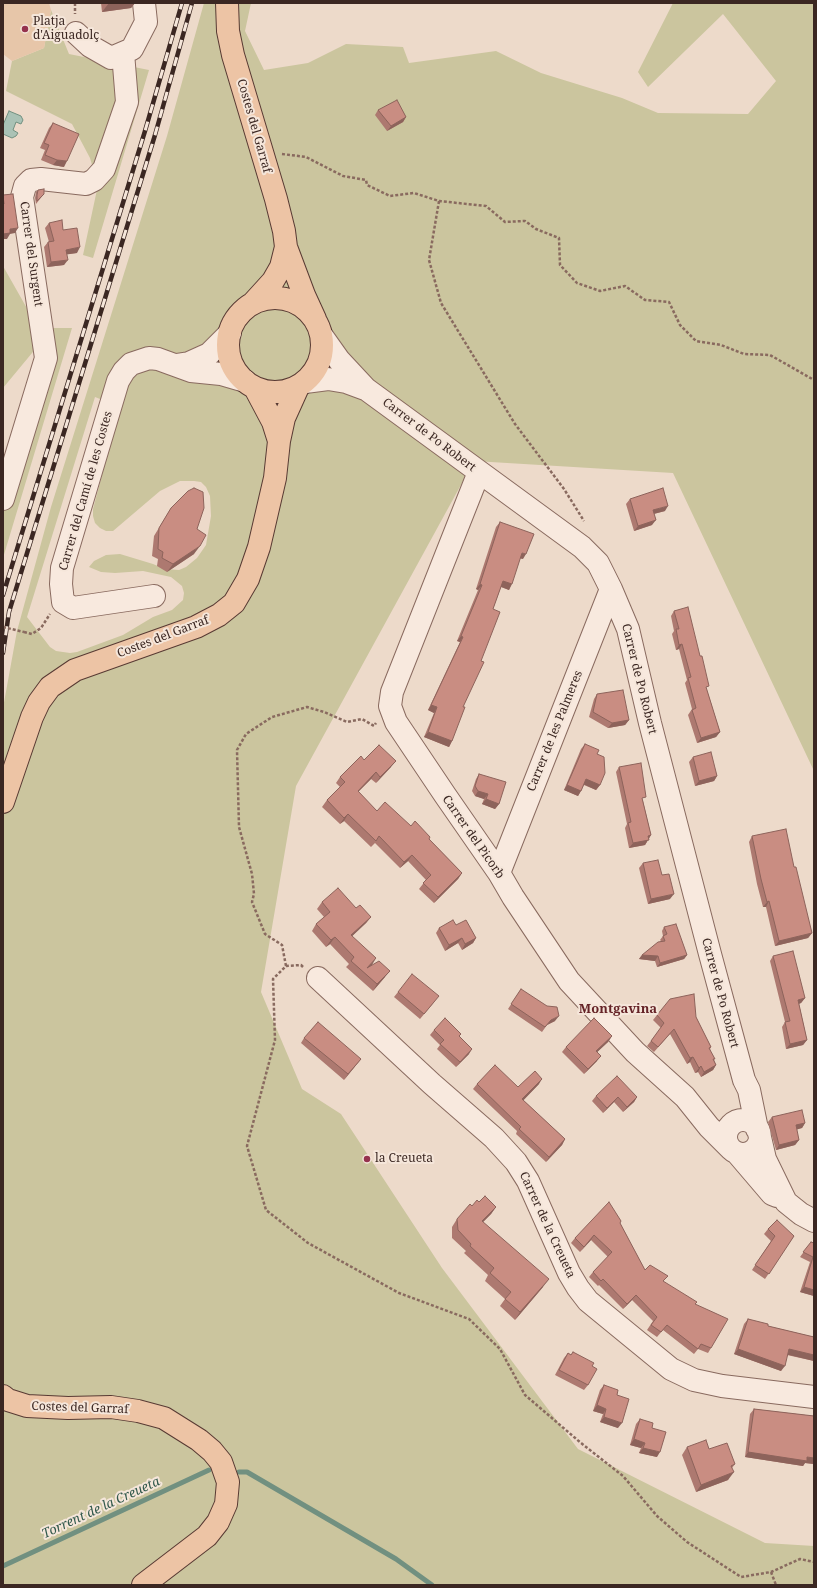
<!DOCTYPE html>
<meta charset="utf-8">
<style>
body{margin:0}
#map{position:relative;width:817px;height:1588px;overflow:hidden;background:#eddaca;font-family:"Noto Serif",serif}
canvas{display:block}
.frame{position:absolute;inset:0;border:4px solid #3b2722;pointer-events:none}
</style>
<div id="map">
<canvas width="817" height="1588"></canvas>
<div class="frame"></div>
</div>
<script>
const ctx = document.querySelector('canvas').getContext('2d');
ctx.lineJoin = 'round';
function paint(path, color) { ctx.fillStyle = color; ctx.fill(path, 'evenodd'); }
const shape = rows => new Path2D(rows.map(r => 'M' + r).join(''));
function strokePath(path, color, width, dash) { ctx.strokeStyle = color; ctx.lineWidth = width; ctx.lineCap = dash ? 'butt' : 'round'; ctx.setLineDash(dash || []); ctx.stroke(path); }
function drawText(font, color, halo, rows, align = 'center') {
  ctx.font = font + ' "Noto Serif",serif'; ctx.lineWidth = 4; ctx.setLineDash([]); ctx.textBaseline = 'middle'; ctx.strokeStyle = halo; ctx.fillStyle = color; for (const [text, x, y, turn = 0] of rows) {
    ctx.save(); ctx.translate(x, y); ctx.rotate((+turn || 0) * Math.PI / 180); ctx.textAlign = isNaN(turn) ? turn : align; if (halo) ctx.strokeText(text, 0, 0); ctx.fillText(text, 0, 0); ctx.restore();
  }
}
paint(shape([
 [204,3,251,3,245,31,264,70,308,63,346,44,403,47,409,63,496,51,541,73,622,98,658,113,748,114,776,81,723,14,648,87,638,72,673,3,814,3,814,771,673,473,474,461,296,786,261,992,302,1089,341,1114,442,1268,578,1449,765,1543,814,1546,814,1585,3,1585,3,708,17,631,51,507,167,136],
 [95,397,120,407,93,509,93,516,95,523,100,528,106,531,113,531,160,491,180,481,194,481,201,482,206,487,210,496,211,516,206,545,197,558,186,567,179,570,165,569,153,564,120,554,106,555,94,561,89,567,101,572,115,573,143,571,171,577,182,586,184,593,183,600,172,610,153,617,123,635,77,652,70,653,56,651,50,647,27,617],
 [51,10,69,54,149,70,93,258,83,255,98,185,90,158,72,124,6,91,12,61,44,48],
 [3,266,33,319,37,347,3,388],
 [53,328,72,328,3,558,3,467,51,364]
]), '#cbc59e');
paint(shape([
 [3,3,49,3,51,10,44,48,12,61,3,54]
]), '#e7c6a9');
const water = shape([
 [9,111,21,116,23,120,21,124,16,122,13,130,18,133,16,136,12,138,3,134,3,125,9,111]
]);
paint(water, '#aac2b5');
strokePath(water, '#719080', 1);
strokePath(shape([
 [239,1472,247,1472,396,1559,432,1585],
 [3,1566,209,1470]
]), '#719080', 5);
const minor = shape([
 [76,33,90,46,111,58,132,49,146,22,144,3],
 [322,336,339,360,366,389,582,547,598,563,611,589,628,629,650,723,710,954,744,1080,749,1090,757,1129],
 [176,365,189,363,209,354,230,333],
 [305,382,328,379,346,382,365,389],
 [479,472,392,692,390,706,396,722,445,795,499,873,513,897,569,981,635,1052,685,1097,709,1127,730,1148],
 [3,499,46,358,22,197,25,186,31,180,41,179,86,184,94,180,104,169,127,102,123,53],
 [154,596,73,608,63,602,61,584,62,568,118,381,124,371,131,364,149,358,158,359,191,371,221,374,245,381],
 [499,873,611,589],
 [318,978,432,1084,494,1138,516,1162,528,1181,569,1273,578,1288,588,1301,671,1369,694,1380,722,1386,814,1397],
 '726 1137a17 17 0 1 1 34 0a17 17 0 1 1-34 0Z',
 [759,1133,765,1159,786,1202,801,1214,814,1221],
 [737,1153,772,1194,777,1196]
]);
const major = shape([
 [227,3,228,31,233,55,276,199,284,231,286,247,304,295,315,319],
 '228 345a47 47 0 1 1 94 0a47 47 0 1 1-94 0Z',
 [253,303,273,281,281,267,286,247],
 [255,388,273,422,279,441],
 [3,802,32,717,39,702,50,687,75,670,196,627,219,615,234,603,248,579,259,547,275,478,279,441,284,418,298,387],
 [3,1396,8,1400,27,1406,68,1408,111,1407,138,1411,164,1418,199,1440,212,1451,221,1462,228,1482,226,1504,218,1522,207,1536,143,1585]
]);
strokePath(minor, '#896a5f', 24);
strokePath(major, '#583a33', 24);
strokePath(shape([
 [75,3,75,14],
 [282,154,306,157,343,176,366,180,367,185,390,196,414,193,439,201,486,206,505,222,525,221,536,229,559,238,560,265,577,283,600,291,625,286,645,300,669,302,680,325,696,341,721,345,744,354,770,355,814,380],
 [439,201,429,260,441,303,515,424,564,489,584,521],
 [24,632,32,634,41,628,50,614],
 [286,966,282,945,265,934,252,902,254,894,252,874,239,827,237,750,246,734,272,717,307,707,324,712,347,722,362,719,374,726,376,723],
 [303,967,301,965,286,966,273,979,275,1040,247,1146,266,1210,308,1243,399,1293,469,1319,500,1349,525,1395,581,1443,623,1476,657,1516,687,1542,741,1577,771,1572,800,1559,814,1562],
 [771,1572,776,1585]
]), '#896a5f', 2.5, [3, 2]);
strokePath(minor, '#f8e9de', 22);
strokePath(major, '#edc4a5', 22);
const rail = shape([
 [3,595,145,131,182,3],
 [3,653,9,612,155,135,192,3]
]);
strokePath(rail, '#3b2722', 4.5);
strokePath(rail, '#f5e6da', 3, [9]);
strokePath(shape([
 [3,627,24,632]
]), '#896a5f', 2.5, [3, 2]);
paint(shape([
 [101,3,135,3,131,8,102,12],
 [378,110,406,117,403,122,387,131,375,115],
 [53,123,64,167,53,165,41,160,45,150,40,148,49,128],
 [38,190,44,194,36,204,35,198,36,192],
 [49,223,63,230,77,253,67,254,64,265,47,267,44,247,48,242,49,242,45,228],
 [630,499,665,511,654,514,652,525,634,531,626,504],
 [171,508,197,529,194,554,167,572,157,566,158,559,152,556,154,536],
 [500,522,523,559,520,558,509,590,501,587,493,609,452,741,449,747,424,737,434,713,428,710,460,642,457,641,478,590,476,589,496,527],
 [674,611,707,690,720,732,716,737,697,743,688,715,692,709,685,683,687,680,679,649,676,650,672,634,674,631,671,616],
 [597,694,629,720,625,725,608,728,589,717,594,699],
 [585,744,597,754,600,785,596,790,584,785,578,796,564,790,581,749],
 [693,757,717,776,714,781,695,786,689,762],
 [364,760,391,767,376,783,371,779,358,792,377,811,411,826,429,839,462,873,458,879,434,903,419,889,426,880,408,861,400,868,375,843,371,847,344,821,340,824,322,807,327,800,340,787,336,783,340,777],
 [619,767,643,801,651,835,645,845,629,848,625,828,627,824,616,772],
 [479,774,499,804,495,809,482,804,484,799,475,796,472,791,476,779],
 [752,836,794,867,812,933,808,938,775,946,766,907,763,907,757,884,749,842],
 [643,863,662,875,670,899,648,904,639,868],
 [322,902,356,908,371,917,366,923,352,936,372,965,385,977,373,991,346,967,349,964,330,944,326,947,312,931,316,924,324,917,317,909],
 [456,925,476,938,473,943,462,950,458,943,445,951,436,933,439,928],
 [664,927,687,955,684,959,657,967,655,961,639,959,642,955,661,941,660,940,663,936,662,931],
 [773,956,805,998,801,1003,799,1004,807,1040,803,1045,786,1049,782,1027,785,1022,770,961],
 [521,989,555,1021,547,1025,542,1032,508,1009],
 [398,992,435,1001,420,1019,394,997],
 [657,1015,696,1017,711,1047,710,1049,716,1065,713,1070,701,1077,698,1072,695,1073,690,1062,687,1064,670,1034,654,1052,647,1046,661,1028,653,1020],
 [434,1030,469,1054,456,1067,437,1049,440,1045,430,1035],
 [612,1036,608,1042,597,1052,597,1061,584,1074,562,1052,566,1047],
 [304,1038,361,1059,344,1080,301,1043],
 [477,1084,518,1087,539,1084,523,1100,565,1139,562,1145,546,1162,516,1134,517,1131,473,1089],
 [596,1096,637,1097,634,1102,623,1112,614,1102,603,1113,592,1101],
 [772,1117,805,1123,802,1128,796,1129,799,1140,795,1145,776,1150,768,1122],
 [479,1202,496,1207,491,1214,483,1222,543,1287,515,1320,500,1306,505,1299,485,1281,488,1275,464,1253,466,1251,452,1238,452,1227,457,1219,472,1206],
 [621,1221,620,1223,645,1270,664,1282,695,1304,711,1348,708,1353,698,1349,694,1354,663,1330,657,1337,647,1330,653,1321,632,1300,623,1309,599,1285,598,1286,589,1277,593,1272,608,1257,591,1240,580,1252,571,1243,575,1238],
 [768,1229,794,1236,765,1279,752,1270,771,1241,764,1234],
 [811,1242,814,1243,814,1296,800,1292,810,1262,800,1257],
 [748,1319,768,1326,814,1337,814,1361,787,1355,781,1371,734,1354,744,1324],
 [573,1352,592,1366,588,1385,584,1390,555,1375,564,1358,568,1353,571,1355],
 [604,1385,617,1395,618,1428,600,1422,603,1414,593,1411,600,1390],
 [754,1409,814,1416,814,1464,805,1463,803,1466,745,1457,750,1414],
 [640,1419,652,1428,657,1457,639,1453,641,1448,630,1445,636,1424],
 [687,1447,709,1449,735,1464,732,1468,728,1480,696,1492,682,1455]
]), '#ad7970');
paint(shape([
 [109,3,135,3,131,8,102,12],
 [406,117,403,122,387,131,391,126],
 [57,160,67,161,64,167,53,165],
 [18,228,15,233,10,234,7,239,3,239,3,234,10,229],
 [80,247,77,253,63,255,66,250],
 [68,260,64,265,47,267,51,262],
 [668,506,665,511,649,515,653,510],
 [656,520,652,525,634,531,638,526],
 [200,546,194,554,167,572,173,564],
 [522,553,526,554,523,559,519,558],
 [503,581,512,584,509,590,499,586],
 [480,584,482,585,478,590,476,589],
 [461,636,463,637,460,642,457,641],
 [682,644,679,649,676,650,679,645],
 [431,705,437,707,434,713,428,710],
 [629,720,625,725,608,728,612,723],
 [428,732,452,741,449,747,424,737],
 [720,732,716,737,697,743,701,738],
 [396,761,391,767,376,783,380,777],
 [376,772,371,779,353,797,358,791],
 [717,776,714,781,695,786,699,781],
 [586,779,600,785,596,790,583,784],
 [567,785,581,791,578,796,564,790],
 [478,791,488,794,484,799,475,796],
 [486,799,499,804,495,809,482,804],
 [348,814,344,821,340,824,344,818],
 [651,835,645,845,629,848,633,843,648,836],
 [412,855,408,861,400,868,404,862],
 [462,873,458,879,434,903,438,897],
 [674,894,670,899,648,904,651,899],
 [769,901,766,907,763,907,767,902],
 [371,917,366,923,346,942,351,935],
 [812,933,808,938,775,946,779,941],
 [335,937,330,944,326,947,331,940],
 [462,938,458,943,445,951,449,945],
 [476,938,473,943,462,950,465,944],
 [642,955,658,956,655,961,639,959],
 [687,955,684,959,657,967,660,963],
 [376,958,372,965,367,968],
 [390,971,385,977,373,991,377,984],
 [805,998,801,1003,794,1005,798,1000],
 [559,1016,555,1021,547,1025,551,1020],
 [612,1036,608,1042,593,1056,596,1051],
 [807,1040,803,1045,786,1049,790,1044],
 [472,1049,469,1054,456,1067,460,1062],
 [601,1056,597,1061,584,1074,588,1069],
 [693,1057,690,1062,687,1064,690,1058],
 [361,1059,357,1064,344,1080,348,1074],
 [716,1065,713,1070,701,1077,704,1072],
 [701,1066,698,1072,695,1073,699,1068],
 [542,1079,539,1084,519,1105,522,1099],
 [618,1097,614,1102,603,1113,607,1108],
 [637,1097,634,1102,623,1112,627,1107],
 [805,1123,802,1128,792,1131,796,1125],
 [565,1139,562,1145,546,1162,549,1157],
 [799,1140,795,1145,776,1150,779,1145],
 [496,1207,491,1214,476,1229,482,1221],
 [594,1235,591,1240,580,1252,584,1247],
 [549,1279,543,1287,515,1320,520,1312],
 [804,1287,814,1290,814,1296,800,1292],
 [636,1295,632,1300,623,1309,627,1304],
 [738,1349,785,1366,781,1371,734,1354],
 [789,1349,814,1355,814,1361,785,1354],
 [597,1405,606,1409,603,1414,593,1411],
 [604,1417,622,1423,618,1428,600,1422],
 [634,1439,645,1443,641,1448,630,1445],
 [643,1448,660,1452,657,1457,639,1453],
 [748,1452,814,1458,814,1464,805,1463,803,1466,745,1457],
 [734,1472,728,1480,696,1492,701,1485]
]), '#8d635b');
const building = shape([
 [397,100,406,117,391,126,378,110,397,100],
 [53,123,79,134,67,161,57,160,45,155,49,145,44,143,53,123],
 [44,189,44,194,37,201,37,195,38,190,44,189],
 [13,194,18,228,10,229,10,233,3,234,3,204,4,204,3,195,13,194],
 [62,220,63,230,77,228,80,247,66,250,68,260,51,262,48,242,54,241,49,223,62,220],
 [194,488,203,492,204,508,197,529,206,535,200,546,173,564,162,558,163,552,158,549,159,528,171,508,188,491,194,488],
 [663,488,668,506,653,510,656,520,638,526,630,499,663,488],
 [500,522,534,534,526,554,522,553,512,584,503,581,493,609,500,612,481,661,484,662,463,707,465,707,452,741,428,732,437,707,431,705,463,637,461,636,482,585,480,584,500,522],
 [688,607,700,656,702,656,709,686,706,687,720,732,701,738,692,710,696,708,688,678,691,677,682,644,679,645,676,629,679,629,674,611,688,607],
 [623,690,629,720,612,723,593,712,597,694,623,690],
 [585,744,599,750,597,754,604,757,605,773,600,785,586,779,581,791,567,785,585,744],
 [379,745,396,761,380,777,376,772,358,791,377,811,385,802,411,826,415,821,430,837,429,839,462,873,438,897,423,883,431,875,412,855,404,862,379,836,376,841,348,814,344,818,327,800,345,782,340,777,361,756,364,760,379,745],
 [711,752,717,776,699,781,693,757,711,752],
 [641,763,646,797,642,798,651,835,648,836,649,840,633,843,628,823,631,822,619,767,641,763],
 [479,774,506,782,499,804,486,799,488,794,478,791,475,786,479,774],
 [786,829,794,867,796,867,812,933,779,941,769,901,767,902,761,879,752,836,786,829],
 [658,860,662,875,669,874,674,894,651,899,643,863,658,860],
 [338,888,356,908,360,905,371,917,351,935,376,958,367,968,379,961,390,971,377,984,351,961,354,957,335,937,331,940,316,924,330,912,322,902,338,888],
 [453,920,456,925,466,920,476,938,465,944,462,938,449,945,439,928,453,920],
 [676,924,687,955,660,963,658,956,642,955,658,942,665,941,663,936,667,934,664,927,676,924],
 [793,951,805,998,798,1000,807,1040,790,1044,785,1022,790,1021,773,956,793,951],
 [412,974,439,996,424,1014,398,992,412,974],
 [521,989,547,1006,557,1007,559,1016,551,1020,545,1027,511,1004,521,989],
 [694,994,696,1017,711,1047,709,1048,715,1059,713,1059,716,1065,704,1072,701,1066,699,1068,693,1057,690,1058,674,1029,658,1047,651,1041,664,1023,657,1015,670,999,694,994],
 [445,1018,461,1034,459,1036,472,1049,460,1062,440,1044,444,1040,434,1030,445,1018],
 [594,1018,612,1036,596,1051,601,1056,588,1069,566,1047,594,1018],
 [318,1022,361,1059,348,1074,304,1038,318,1022],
 [495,1065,518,1087,535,1071,542,1079,522,1099,565,1139,549,1157,519,1129,521,1127,477,1084,495,1065],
 [617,1076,637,1097,627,1107,618,1097,607,1108,596,1096,617,1076],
 [802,1110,805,1123,796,1125,799,1140,779,1145,772,1117,802,1110],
 [485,1196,496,1207,482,1221,549,1279,520,1312,505,1299,511,1292,490,1273,494,1268,470,1246,471,1244,458,1230,457,1219,470,1204,472,1206,477,1200,479,1202,485,1196],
 [609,1202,621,1221,620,1223,645,1270,650,1265,668,1276,663,1281,697,1302,695,1304,728,1319,711,1348,701,1344,698,1349,667,1325,661,1332,651,1325,657,1317,636,1295,627,1304,603,1279,601,1281,593,1272,612,1252,594,1235,584,1247,575,1238,609,1202],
 [777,1220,794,1236,769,1274,755,1265,775,1236,768,1229,777,1220],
 [811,1242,814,1243,814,1290,804,1287,813,1257,803,1252,811,1242],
 [748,1319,768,1324,768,1326,814,1337,814,1355,789,1349,785,1366,738,1349,748,1319],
 [573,1352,594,1363,592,1366,597,1369,588,1385,559,1370,568,1353,571,1355,573,1352],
 [604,1385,618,1390,617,1395,629,1399,622,1423,604,1417,606,1409,597,1405,604,1385],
 [754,1409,814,1416,814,1458,807,1457,807,1461,748,1452,754,1409],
 [640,1419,653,1423,652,1428,666,1432,660,1452,643,1448,645,1443,634,1439,640,1419],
 [706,1440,709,1449,727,1443,735,1464,731,1466,734,1472,701,1485,687,1447,706,1440]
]);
paint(building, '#c98d82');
strokePath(building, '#8d635b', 1);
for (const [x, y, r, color] of [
 [25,29,4,"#95324d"],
 [367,1159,4,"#95324d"]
]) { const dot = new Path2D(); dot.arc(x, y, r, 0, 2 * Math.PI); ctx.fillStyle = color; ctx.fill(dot); strokePath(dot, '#f5e6da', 1.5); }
drawText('12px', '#3b2722', '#f5e6da', [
 ["Platja",33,22],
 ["d'Aiguadolç",33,36],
 ["la Creueta",375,1159]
], 'left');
drawText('12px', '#3b2722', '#f5e6da', [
 ["Costes del Garraf",254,126,74],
 ["Carrer del Surgent",31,254,82],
 ["Carrer de Po Robert",429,435,37],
 ["Carrer del Camí de les Costes",86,491,-74],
 ["Costes del Garraf",163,637,-21],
 ["Carrer de Po Robert",639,679,76],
 ["Carrer de les Palmeres",555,731,-68],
 ["Carrer del Picorb",473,837,55],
 ["Carrer de Po Robert",720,993,75],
 ["Carrer de la Creueta",547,1225,65],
 ["Costes del Garraf",80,1408,2]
]);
drawText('bold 13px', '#652327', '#f5e6da', [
 ["Montgavina",618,1009]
]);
drawText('italic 13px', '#32594c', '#f5e6da', [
 ["Torrent de la Creueta",101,1508,-25]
]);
</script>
